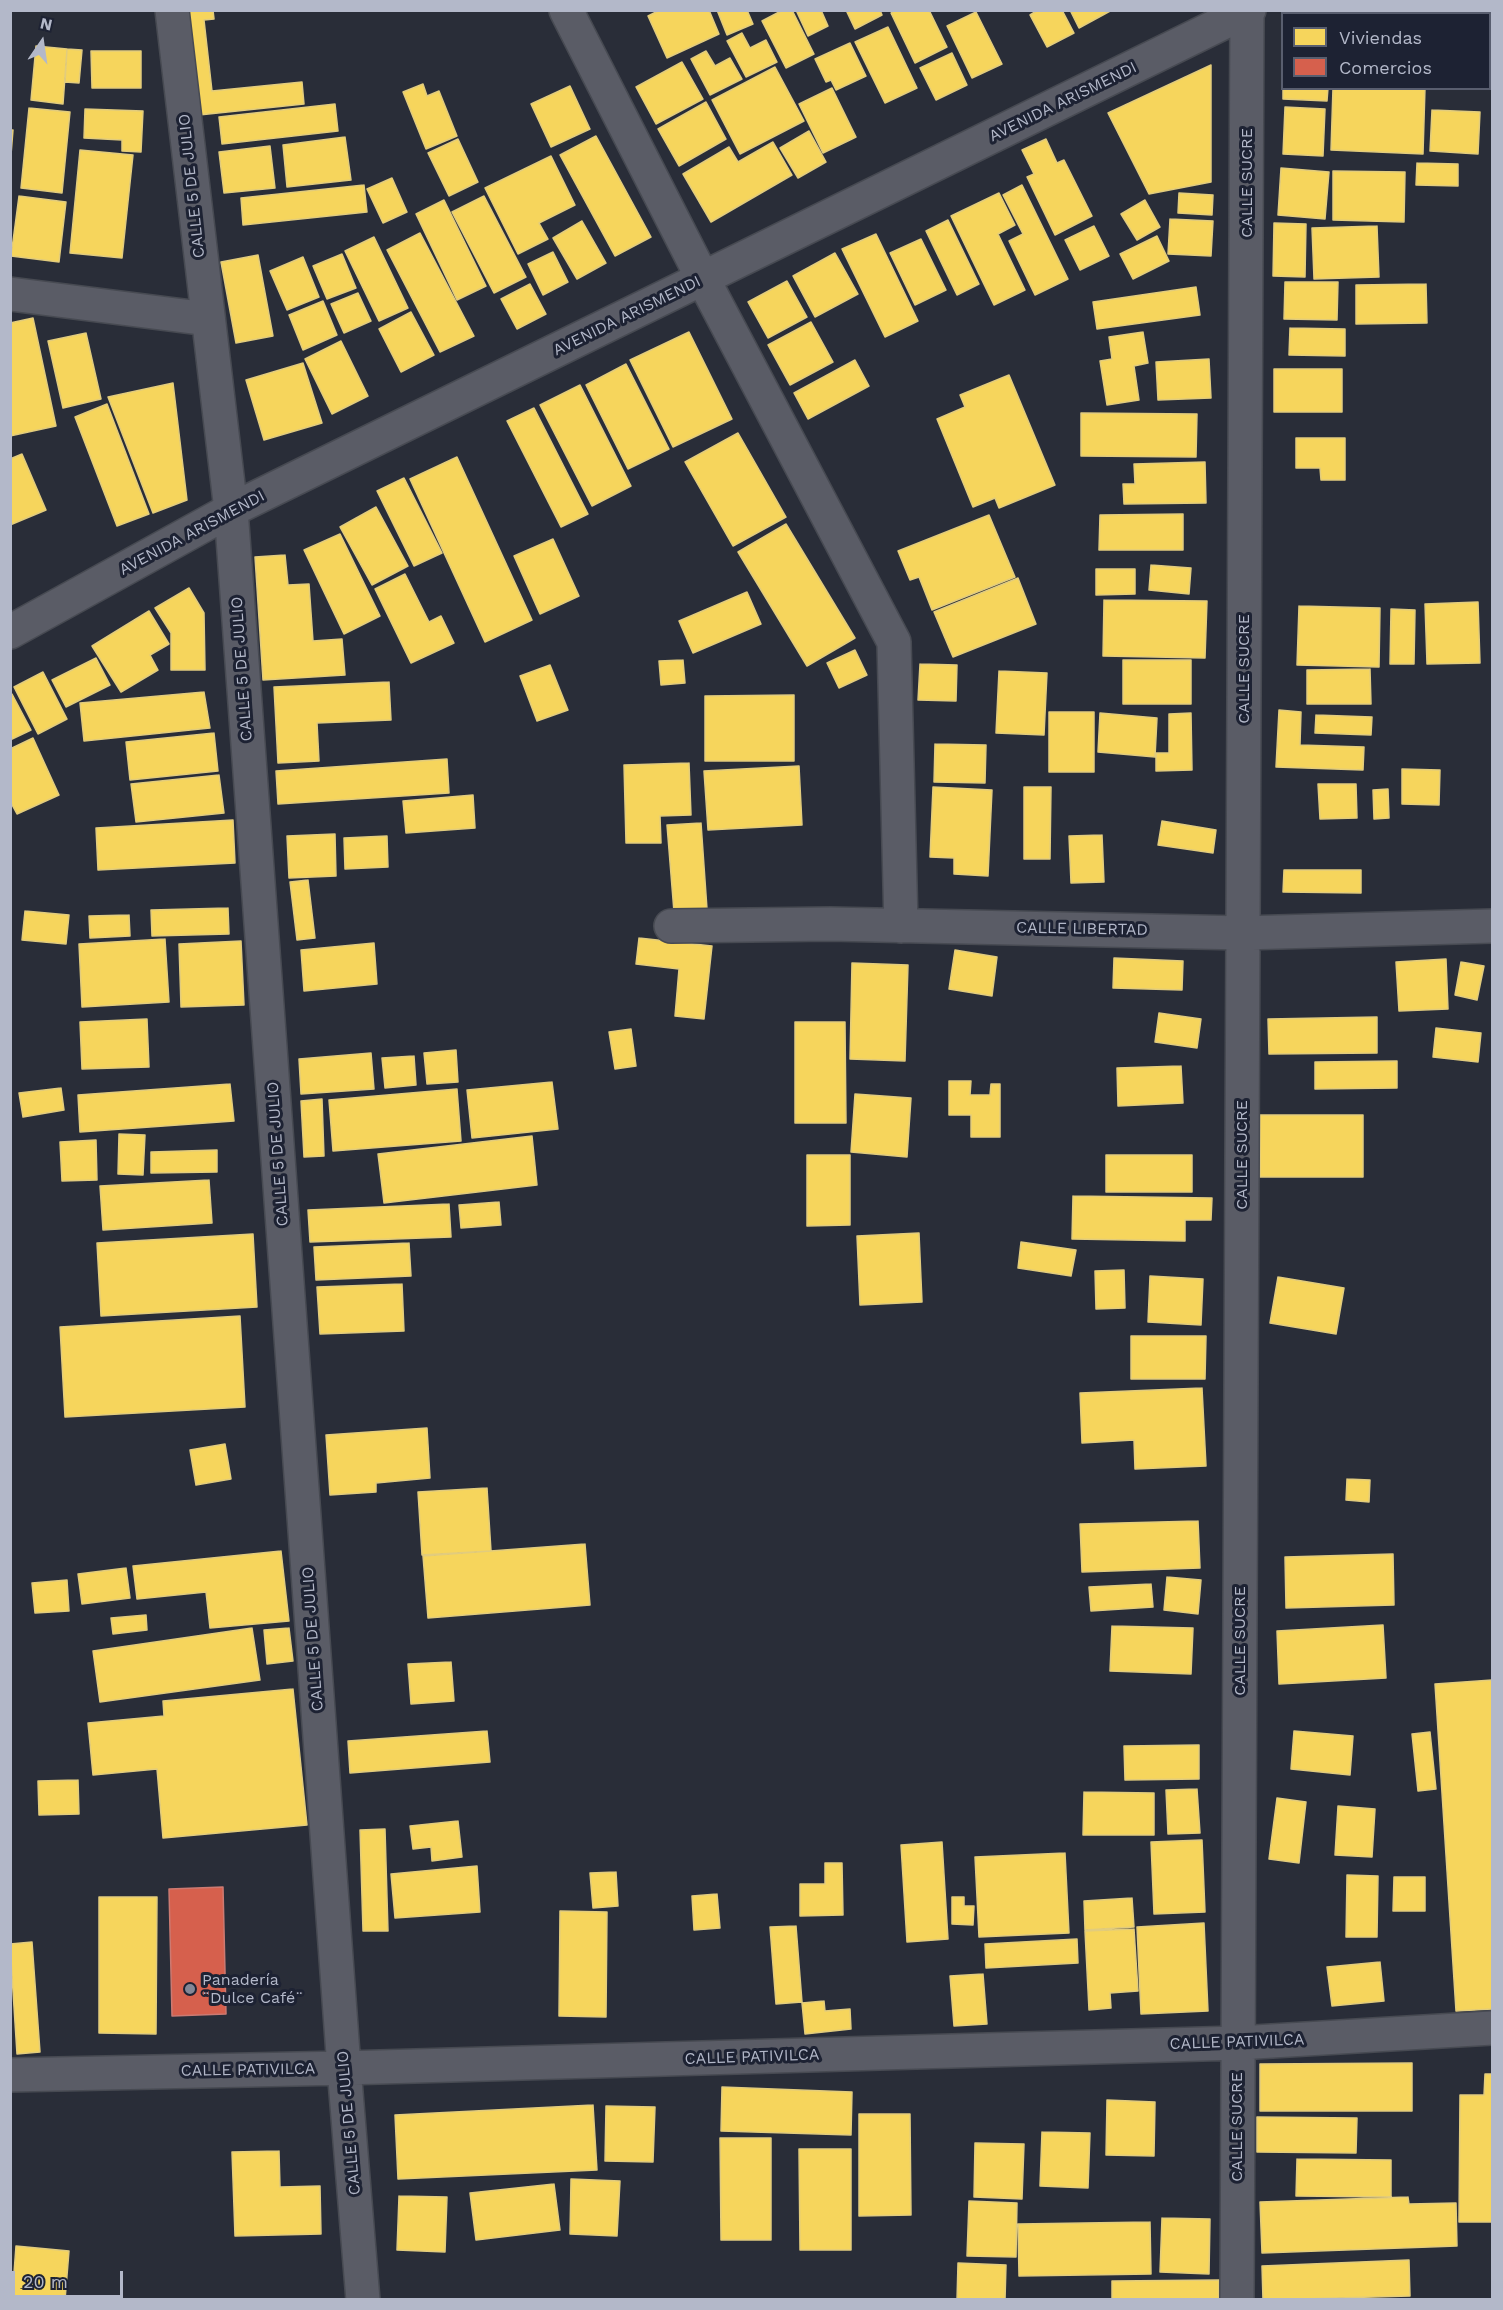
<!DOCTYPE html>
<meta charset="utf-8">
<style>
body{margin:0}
#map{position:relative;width:1503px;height:2310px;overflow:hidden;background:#292d38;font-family:"Work Sans",sans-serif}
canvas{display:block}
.frame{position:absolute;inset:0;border:12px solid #b3b8c9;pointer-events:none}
.legend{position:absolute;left:1281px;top:12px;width:210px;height:78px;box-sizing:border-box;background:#1d2233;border:2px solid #595e6f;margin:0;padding:8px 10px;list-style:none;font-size:18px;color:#b3b8c9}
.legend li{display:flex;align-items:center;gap:12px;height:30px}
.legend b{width:30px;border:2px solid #595e6f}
.north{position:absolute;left:12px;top:12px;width:60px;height:60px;-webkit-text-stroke:4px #1d2233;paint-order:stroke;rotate:13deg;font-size:16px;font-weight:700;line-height:24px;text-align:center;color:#b3b8c9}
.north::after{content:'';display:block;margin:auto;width:21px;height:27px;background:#b3b8c9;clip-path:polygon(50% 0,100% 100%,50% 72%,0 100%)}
.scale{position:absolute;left:12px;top:2271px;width:111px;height:27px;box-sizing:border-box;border:3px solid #b3b8c9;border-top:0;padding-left:8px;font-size:18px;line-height:21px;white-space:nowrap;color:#b3b8c9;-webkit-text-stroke:4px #1d2233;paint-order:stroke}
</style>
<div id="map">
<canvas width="1503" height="2310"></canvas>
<div class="frame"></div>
<ul class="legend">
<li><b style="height:16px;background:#f6d55c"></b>Viviendas</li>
<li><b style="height:16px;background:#d6604d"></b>Comercios</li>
</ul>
<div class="north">N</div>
<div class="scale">20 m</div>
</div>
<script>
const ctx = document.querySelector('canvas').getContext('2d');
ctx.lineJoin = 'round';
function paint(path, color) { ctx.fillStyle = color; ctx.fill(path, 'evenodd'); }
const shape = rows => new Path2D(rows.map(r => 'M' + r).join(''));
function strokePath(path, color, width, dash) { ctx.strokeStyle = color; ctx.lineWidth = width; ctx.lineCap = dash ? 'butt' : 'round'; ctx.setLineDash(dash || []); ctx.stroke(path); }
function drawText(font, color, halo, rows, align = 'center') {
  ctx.font = font + ' "Work Sans",sans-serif'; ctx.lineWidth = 6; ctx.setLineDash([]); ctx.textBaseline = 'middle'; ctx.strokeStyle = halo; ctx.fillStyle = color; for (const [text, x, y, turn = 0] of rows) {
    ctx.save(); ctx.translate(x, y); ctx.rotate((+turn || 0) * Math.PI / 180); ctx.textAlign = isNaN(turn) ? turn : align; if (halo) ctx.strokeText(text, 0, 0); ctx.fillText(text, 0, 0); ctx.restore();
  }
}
const homes = shape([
 [213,10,214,19,204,20,212,91,302,82,304,104,199,115,188,11,213,10],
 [660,10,709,10,719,34,667,58,648,16,660,10],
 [717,10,747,10,753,24,727,35,717,10],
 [783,10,792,10,814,54,786,68,762,21,783,10],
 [796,10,821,10,828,26,808,36,796,10],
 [846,10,880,10,882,15,855,29,846,10],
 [895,10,929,10,947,47,915,63,891,13,895,10],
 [1038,10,1062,10,1074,33,1047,47,1030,15,1038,10],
 [1070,10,1112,10,1079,28,1070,10],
 [1377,10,1415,10,1416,14,1378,14,1377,10],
 [1424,10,1474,10,1475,14,1426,14,1424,10],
 [1483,10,1492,10,1492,32,1490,25,1490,14,1485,14,1483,10],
 [976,12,1002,64,972,78,947,26,976,12],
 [888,27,917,88,885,103,855,42,888,27],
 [742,33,750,48,766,40,777,62,746,77,727,41,742,33],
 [850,43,866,76,836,90,831,80,826,82,815,59,850,43],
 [36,46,67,49,63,104,31,100,36,46],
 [1490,46,1492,52,1492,67,1490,69,1490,46],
 [67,49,82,50,79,83,65,82,67,49],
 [91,51,141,51,141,88,92,88,91,51],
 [706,51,715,66,730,58,742,79,710,95,691,59,706,51],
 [952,53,967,85,936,100,920,68,952,53],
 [682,62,703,99,656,124,636,87,682,62],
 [1211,65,1211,182,1149,194,1108,113,1211,65],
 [775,67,804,121,740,154,712,100,775,67],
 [423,84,427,96,439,91,457,136,426,149,403,92,423,84],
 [570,86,590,129,551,147,531,104,570,86],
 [832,88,856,137,823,153,799,104,832,88],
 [1283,88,1328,88,1327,101,1283,99,1283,88],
 [1333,88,1425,88,1423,154,1331,150,1333,88],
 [706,102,726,139,679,166,658,129,706,102],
 [335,104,338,131,222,144,219,117,335,104],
 [1285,107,1325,109,1323,156,1283,154,1285,107],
 [29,108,70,112,62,193,21,188,29,108],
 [85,109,143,111,141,152,122,151,122,140,84,138,85,109],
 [1432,110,1480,112,1478,154,1430,151,1432,110],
 [10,130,13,130,11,155,10,155,10,130],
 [809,131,826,162,798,178,780,148,809,131],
 [596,136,651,237,615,256,560,155,596,136],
 [345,137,351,180,287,187,283,145,345,137],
 [458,139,478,182,449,196,428,153,458,139],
 [1046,139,1057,163,1064,160,1092,216,1055,235,1027,177,1034,174,1022,150,1046,139],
 [773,142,792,175,711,222,683,174,729,147,738,162,773,142],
 [270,146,275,188,224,193,219,152,270,146],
 [80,150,133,155,122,258,70,253,80,150],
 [551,156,575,205,539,223,548,239,518,254,485,188,551,156],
 [1417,163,1458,164,1458,186,1416,185,1417,163],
 [1281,168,1329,172,1325,219,1278,215,1281,168],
 [1333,171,1405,172,1404,222,1333,220,1333,171],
 [392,178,407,212,383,223,367,189,392,178],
 [364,185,367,212,243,225,241,198,364,185],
 [1022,185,1068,279,1035,295,1009,241,1023,234,1003,195,1022,185],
 [999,193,1015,225,998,234,1025,290,994,305,951,216,999,193],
 [1179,193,1213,195,1212,215,1178,213,1179,193],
 [19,196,66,202,59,262,11,256,19,196],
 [484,196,526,277,494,293,452,212,484,196],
 [444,200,486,286,457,300,416,214,444,200],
 [1145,200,1160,227,1137,240,1121,214,1145,200],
 [1170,219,1213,221,1211,256,1168,254,1170,219],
 [948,220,979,284,957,295,926,231,948,220],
 [582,221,606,263,577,279,553,238,582,221],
 [1274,223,1306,224,1305,277,1273,276,1274,223],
 [1094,226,1109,256,1080,270,1065,240,1094,226],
 [1377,226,1379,277,1314,279,1312,228,1377,226],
 [420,233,474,336,440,352,387,250,420,233],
 [876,234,918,321,885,337,842,249,876,234],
 [1157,236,1169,261,1133,279,1120,254,1157,236],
 [374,237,408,308,379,321,345,251,374,237],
 [921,239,946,290,915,305,890,253,921,239],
 [553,252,568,282,543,295,528,264,553,252],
 [835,253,858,294,815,317,793,276,835,253],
 [342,254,356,288,327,299,313,266,342,254],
 [258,255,273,336,236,343,221,262,258,255],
 [303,257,319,297,287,310,270,271,303,257],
 [787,281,807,317,768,338,748,302,787,281],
 [1285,282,1338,282,1337,320,1284,319,1285,282],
 [530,284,546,314,517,329,501,299,530,284],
 [1426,284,1427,323,1356,324,1356,285,1426,284],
 [1196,287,1200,315,1097,329,1093,302,1196,287],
 [358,293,371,321,344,333,331,304,358,293],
 [323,301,337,335,303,350,289,315,323,301],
 [411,312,434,355,401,372,379,329,411,312],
 [33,318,56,426,10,436,10,323,33,318],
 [811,322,833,362,790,385,768,345,811,322],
 [1290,328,1345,329,1345,356,1289,355,1290,328],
 [689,332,732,419,673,447,630,360,689,332],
 [1143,332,1148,363,1134,366,1139,400,1107,405,1100,361,1112,359,1109,337,1143,332],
 [86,333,101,399,63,408,48,341,86,333],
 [341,341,368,396,332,414,305,359,341,341],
 [1209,359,1211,398,1158,400,1156,362,1209,359],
 [855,360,869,386,808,419,794,393,855,360],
 [303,363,322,423,264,440,246,380,303,363],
 [626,364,669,449,628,469,586,385,626,364],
 [1274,369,1342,369,1342,412,1274,412,1274,369],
 [1009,375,1055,485,999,508,995,498,973,507,937,419,965,407,960,395,1009,375],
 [173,383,187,500,153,513,108,397,173,383],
 [580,385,631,486,592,506,540,405,580,385],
 [107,404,149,514,117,526,75,417,107,404],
 [534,408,588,514,561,527,507,421,534,408],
 [1081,413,1197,414,1196,457,1081,456,1081,413],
 [738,433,786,517,733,546,685,462,738,433],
 [1296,438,1345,438,1345,480,1321,480,1320,468,1296,468,1296,438],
 [22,454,46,510,10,525,10,459,22,454],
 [457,457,532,620,485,642,410,479,457,457],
 [1205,462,1206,503,1124,504,1123,484,1135,484,1134,464,1205,462],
 [404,478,442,553,414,566,377,491,404,478],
 [376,507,408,566,372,585,340,527,376,507],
 [1183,514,1183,550,1099,550,1100,515,1183,514],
 [989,515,1015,577,932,610,919,577,910,580,898,551,989,515],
 [786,524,855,638,807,666,738,552,786,524],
 [340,534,380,616,344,634,304,550,340,534],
 [553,539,579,596,540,614,514,556,553,539],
 [285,555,288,585,309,584,313,641,342,639,345,675,263,680,255,557,285,555],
 [1151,565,1191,568,1189,594,1149,590,1151,565],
 [1096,569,1135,569,1135,594,1096,595,1096,569],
 [405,574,429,622,441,616,454,643,411,663,375,589,405,574],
 [1018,578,1036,624,953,657,934,612,1018,578],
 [189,588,204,613,205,670,171,670,171,633,155,608,189,588],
 [747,592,761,624,693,653,679,621,747,592],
 [1104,600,1207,601,1205,658,1103,656,1104,600],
 [1478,602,1480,663,1427,664,1425,604,1478,602],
 [1299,606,1380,608,1379,667,1297,665,1299,606],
 [1391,609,1415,610,1414,664,1390,664,1391,609],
 [149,611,169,644,150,655,158,670,121,692,92,646,149,611],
 [855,650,867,675,839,688,827,663,855,650],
 [96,658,110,685,66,707,52,680,96,658],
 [683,660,685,683,661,685,659,661,683,660],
 [1123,660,1191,660,1191,704,1123,704,1123,660],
 [920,664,957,665,956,701,918,700,920,664],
 [550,665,568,710,537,721,520,676,550,665],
 [1370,669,1371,704,1307,704,1307,670,1370,669],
 [999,671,1047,673,1044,735,996,733,999,671],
 [43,672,67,719,38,734,14,687,43,672],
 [389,682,391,720,317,723,319,761,278,763,274,687,389,682],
 [204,692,210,728,84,741,80,703,204,692],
 [12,694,31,730,10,740,10,695,12,694],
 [794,695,794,761,705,761,705,696,794,695],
 [1279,710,1301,712,1300,745,1364,747,1363,770,1276,767,1279,710],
 [1049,712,1094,712,1094,772,1049,772,1049,712],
 [1100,713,1157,718,1155,757,1098,752,1100,713],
 [1191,713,1192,770,1156,771,1156,753,1169,753,1169,714,1191,713],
 [1316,715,1372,717,1371,735,1315,733,1316,715],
 [214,733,218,771,130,780,126,742,214,733],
 [33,738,59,795,17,814,10,801,10,749,33,738],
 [935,744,986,745,985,783,934,782,935,744],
 [447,759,449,793,278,804,276,771,447,759],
 [689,763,691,815,660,816,661,843,626,843,624,765,689,763],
 [799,766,802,825,708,830,704,771,799,766],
 [1402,769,1440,770,1439,805,1402,804,1402,769],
 [219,775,224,813,136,822,131,784,219,775],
 [1318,784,1356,784,1357,818,1320,819,1318,784],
 [933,787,992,790,988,876,954,874,954,858,930,857,933,787],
 [1024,787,1051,787,1050,859,1024,859,1024,787],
 [1388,789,1389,818,1374,819,1373,790,1388,789],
 [473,795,475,828,406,833,403,801,473,795],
 [233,820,235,863,98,870,96,828,233,820],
 [1162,821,1216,830,1213,853,1158,845,1162,821],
 [701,823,707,909,674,912,667,825,701,823],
 [335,834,336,876,289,878,287,836,335,834],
 [1102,835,1104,882,1071,883,1069,836,1102,835],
 [387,836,388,867,345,869,344,838,387,836],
 [1284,870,1361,870,1361,893,1283,892,1284,870],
 [308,880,315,938,297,940,290,882,308,880],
 [228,908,229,934,152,936,151,910,228,908],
 [25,911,69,915,66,944,22,940,25,911],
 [129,915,130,936,90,938,89,916,129,915],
 [639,938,712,946,704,1019,675,1016,679,969,636,964,639,938],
 [165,939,169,1002,82,1007,79,944,165,939],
 [241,941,244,1005,181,1007,179,944,241,941],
 [374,943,377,984,304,991,301,950,374,943],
 [955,950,997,957,992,996,949,989,955,950],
 [1114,958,1183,961,1182,990,1113,988,1114,958],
 [1446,959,1448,1009,1399,1011,1396,962,1446,959],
 [1461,962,1484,966,1477,1000,1455,995,1461,962],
 [852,963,908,965,905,1061,850,1059,852,963],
 [1159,1013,1201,1019,1197,1048,1155,1042,1159,1013],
 [1377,1017,1377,1053,1269,1054,1268,1019,1377,1017],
 [147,1019,149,1067,82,1069,80,1022,147,1019],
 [795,1022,845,1022,846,1123,795,1123,795,1022],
 [1436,1028,1481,1033,1478,1062,1433,1057,1436,1028],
 [631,1029,636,1066,615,1069,609,1032,631,1029],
 [456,1050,458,1082,427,1084,424,1053,456,1050],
 [371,1053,374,1089,301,1094,299,1059,371,1053],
 [414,1056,416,1085,385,1088,382,1058,414,1056],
 [1397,1061,1397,1088,1315,1089,1315,1062,1397,1061],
 [1181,1066,1183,1103,1118,1106,1117,1068,1181,1066],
 [949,1081,971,1081,970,1095,990,1095,991,1084,1000,1084,1000,1137,971,1137,971,1115,949,1115,949,1081],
 [552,1082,558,1129,472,1138,467,1090,552,1082],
 [230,1084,234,1121,80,1132,78,1095,230,1084],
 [61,1088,64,1110,23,1117,19,1093,61,1088],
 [457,1089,461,1141,333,1151,329,1100,457,1089],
 [855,1094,911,1098,907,1157,851,1152,855,1094],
 [322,1099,324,1156,304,1157,301,1101,322,1099],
 [1260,1115,1363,1115,1363,1177,1260,1177,1260,1115],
 [119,1134,145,1135,143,1175,118,1174,119,1134],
 [532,1136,537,1185,384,1203,378,1154,532,1136],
 [96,1140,97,1180,62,1181,60,1142,96,1140],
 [217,1150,217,1172,151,1173,151,1152,217,1150],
 [807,1155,850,1155,850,1225,807,1226,807,1155],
 [1106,1155,1192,1155,1192,1192,1106,1192,1106,1155],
 [209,1180,212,1223,103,1230,100,1186,209,1180],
 [1073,1196,1212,1198,1211,1220,1185,1220,1185,1241,1072,1239,1073,1196],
 [499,1202,501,1225,461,1228,459,1205,499,1202],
 [449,1204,451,1237,310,1242,308,1210,449,1204],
 [919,1233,922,1302,860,1305,857,1236,919,1233],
 [253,1234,257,1307,101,1316,97,1243,253,1234],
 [1021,1242,1076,1250,1071,1276,1018,1268,1021,1242],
 [409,1243,411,1276,316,1280,314,1247,409,1243],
 [1124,1270,1125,1308,1096,1309,1095,1271,1124,1270],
 [1150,1276,1203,1279,1201,1325,1148,1322,1150,1276],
 [1278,1277,1344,1288,1336,1334,1270,1323,1278,1277],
 [402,1284,404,1331,320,1334,317,1287,402,1284],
 [240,1316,245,1407,65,1417,60,1327,240,1316],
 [1131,1336,1206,1336,1205,1379,1131,1379,1131,1336],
 [1202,1388,1206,1466,1135,1469,1134,1440,1082,1443,1080,1393,1202,1388],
 [427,1428,430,1478,376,1483,376,1492,330,1495,326,1435,427,1428],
 [225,1444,231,1479,196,1485,190,1450,225,1444],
 [1347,1479,1370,1480,1369,1502,1346,1500,1347,1479],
 [487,1488,491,1551,422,1555,418,1492,487,1488],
 [1198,1521,1200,1568,1082,1572,1080,1524,1198,1521],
 [585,1544,590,1605,428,1618,423,1556,585,1544],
 [281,1551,289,1621,210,1628,206,1592,137,1599,133,1566,281,1551],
 [1393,1554,1394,1605,1286,1608,1285,1557,1393,1554],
 [126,1568,130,1598,82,1604,78,1574,126,1568],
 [1167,1577,1201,1580,1198,1614,1164,1610,1167,1577],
 [67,1580,69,1611,35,1613,32,1583,67,1580],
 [1151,1584,1153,1607,1091,1611,1089,1587,1151,1584],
 [146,1615,147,1630,113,1634,111,1618,146,1615],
 [1383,1625,1386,1678,1279,1684,1277,1631,1383,1625],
 [1112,1626,1193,1628,1191,1674,1110,1671,1112,1626],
 [252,1628,260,1680,100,1702,93,1651,252,1628],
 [289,1628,293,1661,267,1664,264,1630,289,1628],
 [451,1662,454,1701,411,1704,408,1664,451,1662],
 [1492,1680,1492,2009,1456,2011,1435,1684,1492,1680],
 [293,1689,307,1825,163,1838,157,1769,93,1775,88,1723,164,1716,163,1701,293,1689],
 [487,1731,490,1762,350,1773,348,1741,487,1731],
 [1294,1731,1353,1736,1350,1775,1291,1769,1294,1731],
 [1430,1732,1436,1789,1418,1791,1412,1734,1430,1732],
 [1199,1745,1199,1779,1125,1780,1124,1746,1199,1745],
 [78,1780,79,1814,39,1815,38,1781,78,1780],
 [1197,1789,1200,1833,1168,1834,1166,1790,1197,1789],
 [1084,1792,1154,1793,1154,1835,1083,1835,1084,1792],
 [1277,1798,1306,1802,1299,1863,1269,1859,1277,1798],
 [1338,1806,1375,1809,1372,1857,1335,1855,1338,1806],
 [458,1821,462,1857,432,1861,431,1847,413,1849,410,1826,458,1821],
 [385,1829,388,1931,363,1931,360,1830,385,1829],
 [1202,1840,1205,1912,1154,1914,1151,1842,1202,1840],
 [942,1842,948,1939,907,1942,901,1845,942,1842],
 [1065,1853,1069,1933,979,1937,975,1857,1065,1853],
 [825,1863,842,1863,843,1915,800,1916,800,1884,825,1884,825,1863],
 [477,1866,480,1912,395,1918,391,1874,477,1866],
 [616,1872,618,1906,593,1908,590,1873,616,1872],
 [1347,1875,1378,1876,1377,1937,1346,1937,1347,1875],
 [1394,1877,1425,1877,1425,1911,1393,1911,1394,1877],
 [717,1894,720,1928,694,1930,692,1896,717,1894],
 [99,1897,157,1897,156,2034,99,2033,99,1897],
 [952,1897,964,1897,964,1906,974,1906,973,1925,952,1924,952,1897],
 [1132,1898,1134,1927,1085,1930,1084,1901,1132,1898],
 [560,1911,607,1912,606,2017,559,2016,560,1911],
 [1204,1923,1208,2011,1141,2014,1137,1927,1204,1923],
 [796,1926,802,2002,776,2004,770,1927,796,1926],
 [1134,1929,1138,1991,1110,1993,1111,2008,1089,2010,1085,1931,1134,1929],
 [1077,1939,1078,1963,986,1968,985,1944,1077,1939],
 [32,1942,40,2052,17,2054,10,1944,32,1942],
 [1380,1962,1384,2001,1332,2006,1327,1967,1380,1962],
 [983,1974,987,2024,954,2026,950,1976,983,1974],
 [824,2001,825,2011,850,2009,851,2029,805,2034,802,2003,824,2001],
 [1412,2063,1412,2111,1260,2111,1260,2064,1412,2063],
 [1485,2074,1492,2074,1492,2222,1459,2222,1460,2095,1484,2095,1485,2074],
 [722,2087,852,2092,851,2135,721,2131,722,2087],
 [1107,2100,1155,2102,1154,2156,1106,2155,1107,2100],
 [593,2105,597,2170,398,2179,395,2115,593,2105],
 [606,2106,655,2107,653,2162,605,2161,606,2106],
 [859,2114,910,2114,911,2215,859,2216,859,2114],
 [1257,2117,1357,2118,1356,2153,1257,2152,1257,2117],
 [1042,2132,1090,2133,1088,2188,1040,2186,1042,2132],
 [720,2138,771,2138,771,2240,721,2240,720,2138],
 [975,2143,1024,2144,1022,2199,974,2197,975,2143],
 [799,2149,851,2149,851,2250,800,2250,799,2149],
 [279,2151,280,2187,320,2186,321,2234,235,2236,232,2152,279,2151],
 [1297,2159,1391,2160,1391,2197,1296,2196,1297,2159],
 [571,2179,620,2181,617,2236,570,2234,571,2179],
 [554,2184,560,2230,476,2240,470,2193,554,2184],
 [399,2196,447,2197,445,2252,397,2250,399,2196],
 [1408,2197,1409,2204,1456,2203,1457,2246,1262,2253,1260,2202,1408,2197],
 [969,2201,1017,2203,1016,2257,967,2256,969,2201],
 [1162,2218,1210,2219,1209,2274,1160,2272,1162,2218],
 [1150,2222,1151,2274,1019,2276,1018,2224,1150,2222],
 [16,2246,69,2251,65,2300,12,2300,16,2246],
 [1409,2260,1410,2296,1263,2300,1262,2266,1409,2260],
 [958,2263,1006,2265,1005,2300,957,2300,958,2263],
 [1219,2280,1219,2300,1112,2300,1112,2281,1219,2280]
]);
paint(homes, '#f6d55c');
strokePath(homes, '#e2cc7d', 1.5);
const shops = shape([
 [223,1887,226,2014,172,2016,169,1889,223,1887]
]);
paint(shops, '#d6604d');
strokePath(shops, '#cc7a72', 1.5);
const street = shape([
 [172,10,231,510,344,2068,363,2300],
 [566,10,703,279,894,642,901,926],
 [10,294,208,319],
 [10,632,231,510,1249,10],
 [671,926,830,924,1243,933,1492,926],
 [10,2075,344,2068,1238,2043,1492,2028],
 [1237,2300,1247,10]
]);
strokePath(street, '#474a52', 36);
strokePath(street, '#5a5c66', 33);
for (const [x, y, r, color] of [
 [190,1989,6,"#838796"]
]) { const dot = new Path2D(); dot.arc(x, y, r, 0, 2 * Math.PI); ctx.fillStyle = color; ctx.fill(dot); strokePath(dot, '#1d2233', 2); }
drawText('16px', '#b3b8c9', '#1d2233', [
 ["AVENIDA ARISMENDI",1063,102,-26],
 ["CALLE SUCRE",1247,183,-90],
 ["CALLE 5 DE JULIO",192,186,-96],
 ["AVENIDA ARISMENDI",627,316,-26],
 ["AVENIDA ARISMENDI",192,533,-28],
 ["CALLE 5 DE JULIO",242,669,-94],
 ["CALLE SUCRE",1244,669,-90],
 ["CALLE LIBERTAD",1082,929,1],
 ["CALLE 5 DE JULIO",278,1154,-94],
 ["CALLE SUCRE",1242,1155,-90],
 ["CALLE 5 DE JULIO",313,1639,-94],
 ["CALLE SUCRE",1240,1641,-90],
 ["CALLE PATIVILCA",1237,2042,-2],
 ["CALLE PATIVILCA",752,2057,-2],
 ["CALLE PATIVILCA",248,2070,-1],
 ["CALLE 5 DE JULIO",349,2123,-95],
 ["CALLE SUCRE",1237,2127,-90]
]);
drawText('16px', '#b3b8c9', '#1d2233', [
 ["Panadería",202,1980],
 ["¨Dulce Café¨",202,1998]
], 'left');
</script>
